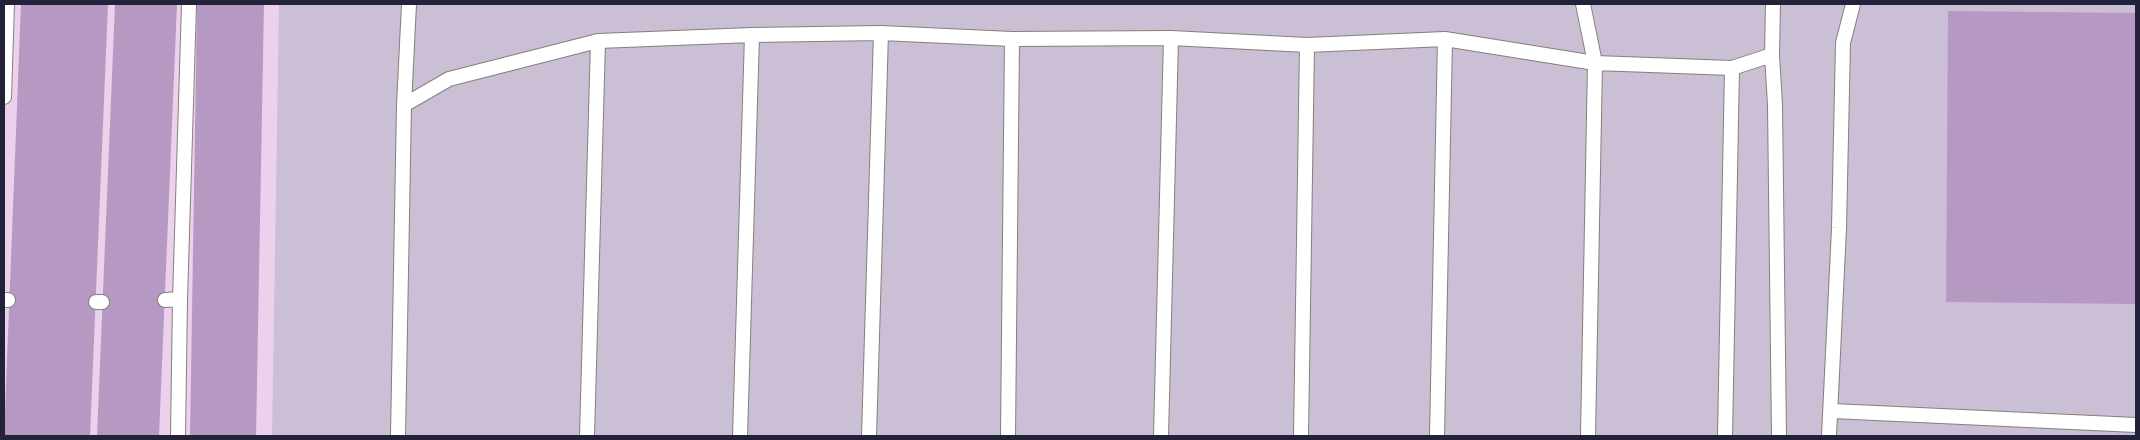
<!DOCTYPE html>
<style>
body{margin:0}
#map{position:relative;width:2140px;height:440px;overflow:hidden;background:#e8deba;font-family:"EB Garamond",serif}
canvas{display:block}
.frame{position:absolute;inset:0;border:5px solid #22223b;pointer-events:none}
</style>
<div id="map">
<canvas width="2140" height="440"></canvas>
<div class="frame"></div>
</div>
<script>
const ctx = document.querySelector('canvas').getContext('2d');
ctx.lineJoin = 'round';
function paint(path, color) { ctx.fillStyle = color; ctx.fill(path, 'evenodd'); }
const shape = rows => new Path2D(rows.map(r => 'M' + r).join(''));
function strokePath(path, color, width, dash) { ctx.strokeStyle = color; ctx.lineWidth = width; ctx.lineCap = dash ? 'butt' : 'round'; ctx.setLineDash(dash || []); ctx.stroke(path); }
paint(shape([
 [4,4,279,4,272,436,4,436]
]), '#ebd1eb');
paint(shape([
 [279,4,2136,4,2136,436,272,436]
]), '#cbbfd5');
paint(shape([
 [21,4,108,4,90,436,4,436],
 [115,4,177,4,159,436,97,436],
 [197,4,264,4,256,436,190,436],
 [1948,11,2136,13,2136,304,1946,302]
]), '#b699c3');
const lane = shape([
 [1583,4,1595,63,1588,436],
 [1772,55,1773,4],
 [4,97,7,4],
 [404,105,409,4],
 [4,300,8,300],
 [165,300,180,299],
 [96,302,102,302],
 [1832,411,2136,425],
 [178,436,180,299,189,4],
 [398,436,404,105,449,79,598,41,752,35,881,33,1012,39,1171,38,1307,45,1445,39,1595,63,1732,68,1772,55,1775,105,1779,436],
 [587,436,598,41],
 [740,436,752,35],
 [869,436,881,33],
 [1008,436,1012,39],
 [1161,436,1171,38],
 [1301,436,1307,45],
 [1437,436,1445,39],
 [1725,436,1732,68],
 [1829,436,1839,228,1843,43,1853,4]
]);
strokePath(lane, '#85807a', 16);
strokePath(lane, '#fff', 14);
</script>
